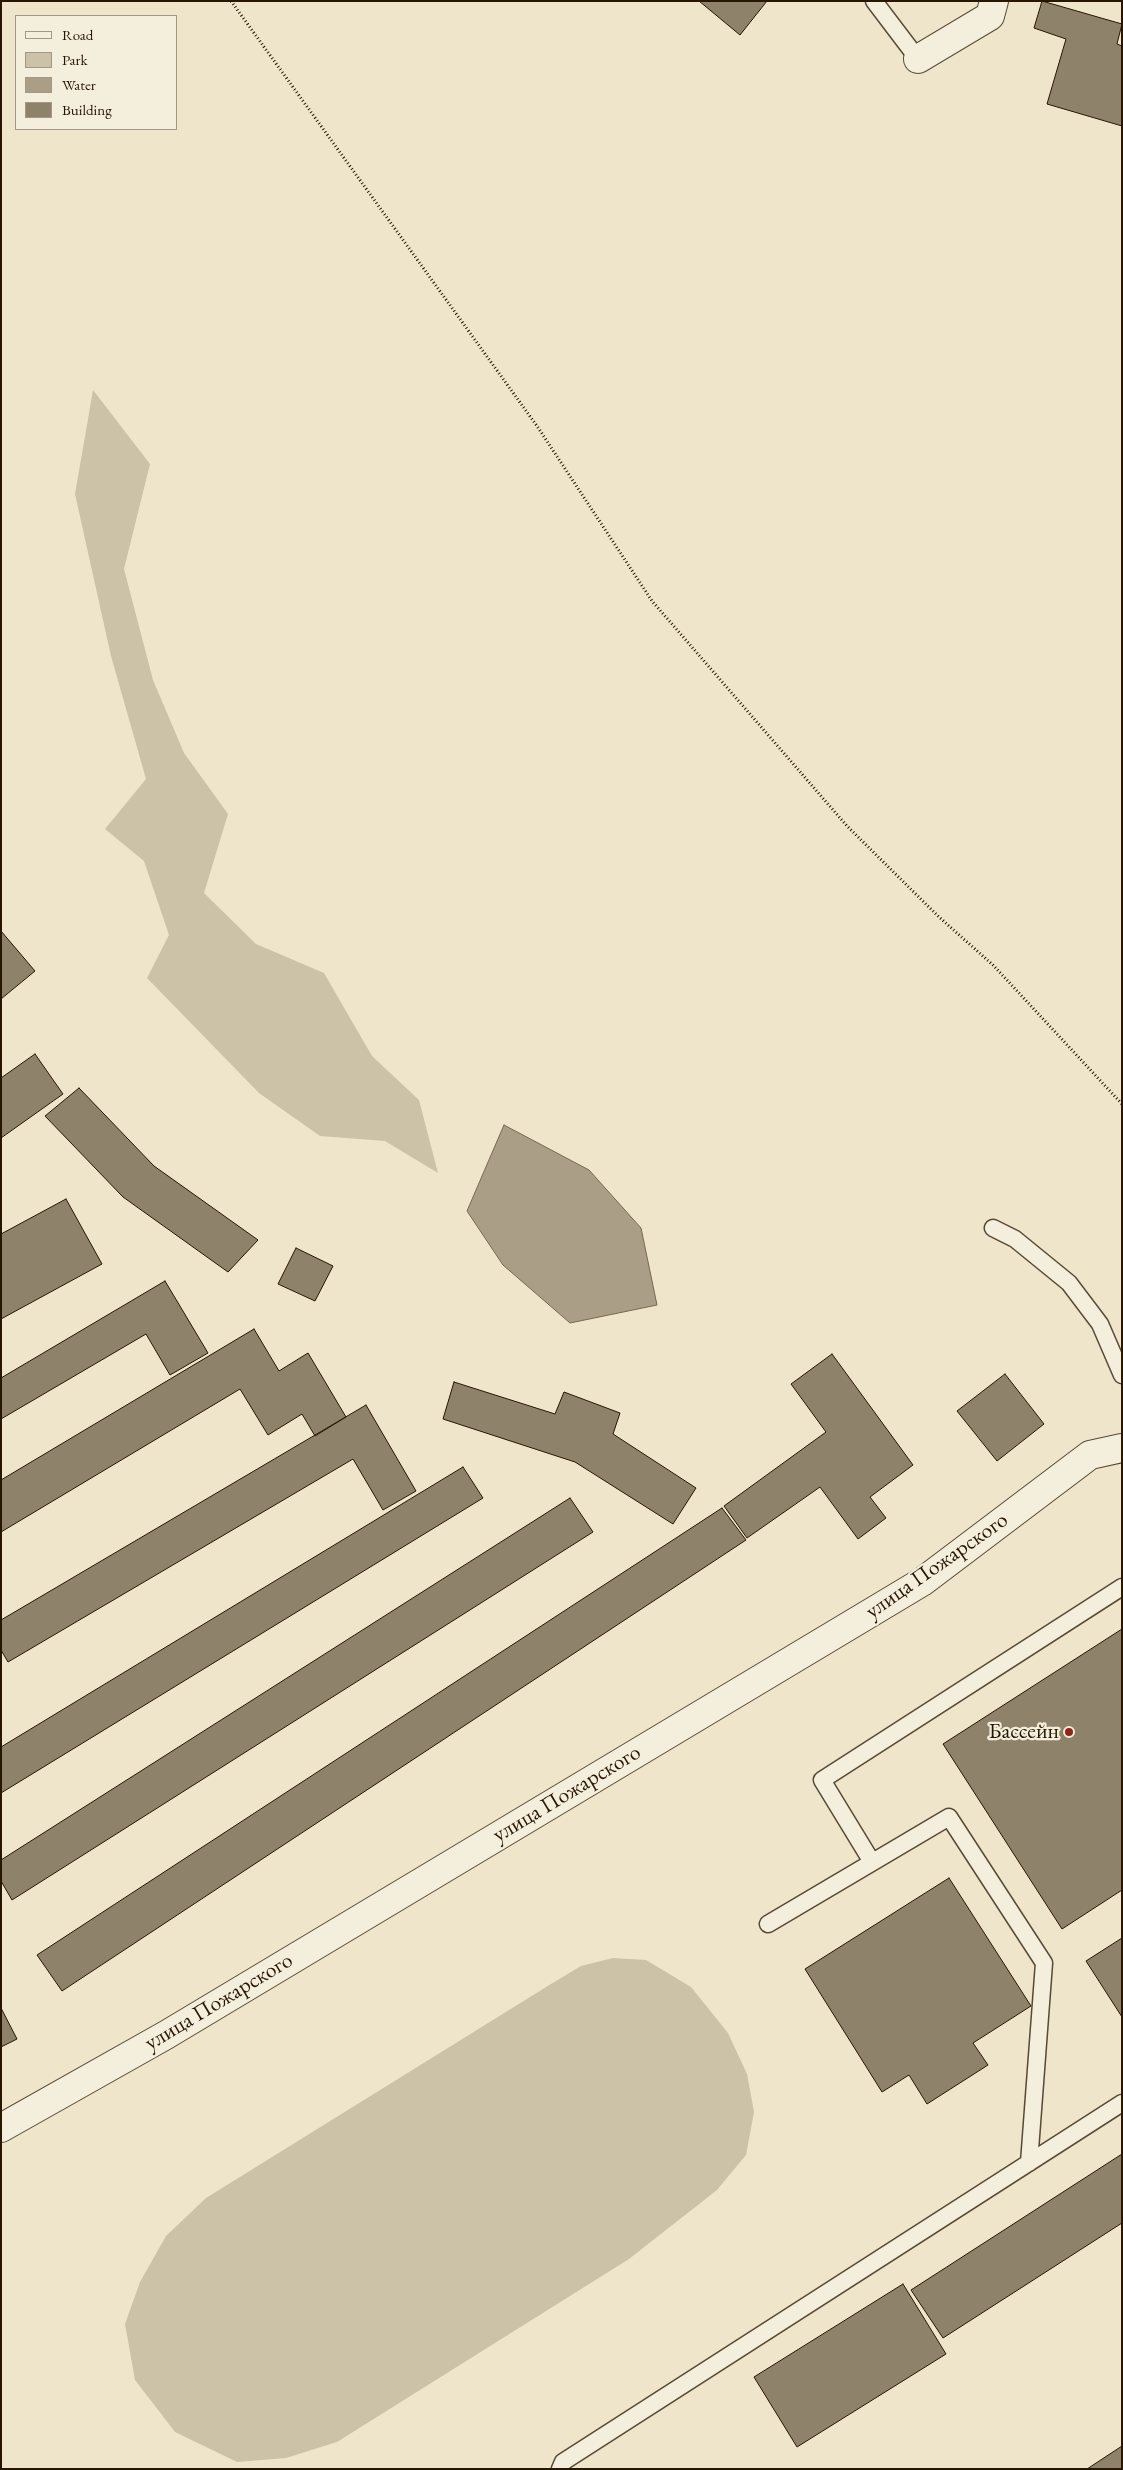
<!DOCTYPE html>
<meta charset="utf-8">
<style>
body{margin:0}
#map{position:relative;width:1123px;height:2470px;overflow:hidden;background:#eee5ca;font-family:"EB Garamond",serif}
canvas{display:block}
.frame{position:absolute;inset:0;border:2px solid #271602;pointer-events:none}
.legend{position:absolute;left:15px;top:15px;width:162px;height:115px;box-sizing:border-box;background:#f4eedd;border:1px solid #a29885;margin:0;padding:6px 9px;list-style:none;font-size:15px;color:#271602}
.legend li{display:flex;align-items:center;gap:10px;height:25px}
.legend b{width:25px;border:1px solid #a29885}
</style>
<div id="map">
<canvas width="1123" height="2470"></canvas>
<div class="frame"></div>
<ul class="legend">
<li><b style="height:6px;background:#f4eedd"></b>Road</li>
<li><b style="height:14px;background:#ccc2a8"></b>Park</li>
<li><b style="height:14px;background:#aa9f86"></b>Water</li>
<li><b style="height:14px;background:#8e826a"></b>Building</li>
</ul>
</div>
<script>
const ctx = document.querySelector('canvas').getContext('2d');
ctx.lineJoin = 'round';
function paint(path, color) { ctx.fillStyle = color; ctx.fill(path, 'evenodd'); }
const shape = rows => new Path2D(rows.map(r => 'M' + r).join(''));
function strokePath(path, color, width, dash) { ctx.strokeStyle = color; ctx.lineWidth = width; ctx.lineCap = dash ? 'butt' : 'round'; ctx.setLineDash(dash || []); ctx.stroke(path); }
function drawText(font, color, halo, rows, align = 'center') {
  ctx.font = font + ' "EB Garamond",serif'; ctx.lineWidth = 4.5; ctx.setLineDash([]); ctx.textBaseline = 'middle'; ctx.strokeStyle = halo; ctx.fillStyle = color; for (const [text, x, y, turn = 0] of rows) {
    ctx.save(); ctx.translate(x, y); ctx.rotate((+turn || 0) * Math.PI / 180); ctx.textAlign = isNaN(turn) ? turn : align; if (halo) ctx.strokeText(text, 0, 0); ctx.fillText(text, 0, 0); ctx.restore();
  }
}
paint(shape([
 [93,390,150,464,124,569,153,680,184,753,228,814,204,893,256,944,324,973,372,1056,419,1100,438,1173,385,1141,320,1136,259,1093,147,978,169,935,144,861,105,829,146,779,111,656,75,494],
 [613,1958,646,1960,691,1987,728,2033,747,2074,754,2112,746,2155,717,2190,629,2259,337,2442,286,2458,237,2462,175,2432,135,2380,125,2324,140,2282,166,2236,206,2198,551,1984,581,1966]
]), '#ccc2a8');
const water = shape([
 [504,1125,589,1170,641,1228,657,1305,570,1323,503,1265,467,1211,504,1125]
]);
paint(water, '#aa9f86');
strokePath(water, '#766851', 1);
const building = shape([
 [699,1,767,1,740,35,699,1],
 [1042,1,1122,24,1117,44,1122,46,1122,126,1047,104,1066,39,1034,28,1042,1],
 [1,931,35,971,1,999,1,931],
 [35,1054,63,1094,1,1138,1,1078,35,1054],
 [79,1088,154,1166,258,1240,228,1272,123,1197,45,1116,79,1088],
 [66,1199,102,1264,1,1319,1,1234,66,1199],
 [296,1248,333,1266,315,1301,278,1284,296,1248],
 [165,1281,208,1353,170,1375,146,1334,1,1419,1,1378,165,1281],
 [254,1329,279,1371,308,1353,346,1417,315,1436,302,1414,268,1435,240,1389,1,1532,1,1480,254,1329],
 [832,1354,913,1465,870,1497,886,1518,858,1539,820,1487,747,1538,724,1506,826,1432,791,1384,832,1354],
 [1005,1374,1044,1424,997,1461,957,1411,1005,1374],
 [454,1382,555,1414,564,1392,620,1413,613,1434,696,1488,673,1524,575,1462,443,1419,454,1382],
 [366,1405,416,1491,383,1510,353,1459,8,1662,1,1650,1,1620,366,1405],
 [463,1467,483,1498,1,1793,1,1747,463,1467],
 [570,1498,593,1532,12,1900,1,1881,1,1860,570,1498],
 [722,1508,746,1540,62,1991,37,1955,722,1508],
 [1122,1629,1122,1890,1062,1929,943,1744,1122,1629],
 [949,1878,1031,2006,973,2043,988,2065,927,2104,909,2075,882,2092,805,1969,949,1878],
 [1122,1938,1122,2017,1086,1961,1122,1938],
 [1,2008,17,2039,1,2047,1,2008],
 [1122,2154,1122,2223,943,2338,911,2290,1122,2154],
 [903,2284,946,2354,797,2447,754,2377,903,2284],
 [1122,2446,1122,2469,1087,2469,1122,2446]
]);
paint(building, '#8e826a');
strokePath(building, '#271602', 1);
const lane = shape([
 [874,1,918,59],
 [993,1228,1015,1239,1069,1283,1100,1324,1122,1375],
 [872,1862,822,1780,1122,1587],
 [768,1924,949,1817,1044,1963,1029,2163],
 [560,2469,563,2462,1122,2103]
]);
const street = shape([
 [918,59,990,16,994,1],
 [1,2128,166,2035,922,1582,1090,1455,1122,1448]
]);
strokePath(lane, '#594a34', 19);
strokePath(street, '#594a34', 30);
strokePath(shape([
 [231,1,537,426,652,601,847,826,939,917,993,965,1122,1104]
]), '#271602', 3, [1, 2.5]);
strokePath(lane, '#f4eedd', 16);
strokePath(street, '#f4eedd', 28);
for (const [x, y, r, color] of [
 [1069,1732,5,"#8f2418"]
]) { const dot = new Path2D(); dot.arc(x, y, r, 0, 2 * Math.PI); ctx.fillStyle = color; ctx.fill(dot); strokePath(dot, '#f4eedd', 2); }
drawText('22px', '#271602', '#f4eedd', [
 ["улица Пожарского",937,1566,-35],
 ["улица Пожарского",567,1794,-31],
 ["улица Пожарского",219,2002,-31]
]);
drawText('22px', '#271602', '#f4eedd', [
 ["Бассейн",1059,1732]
], 'right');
</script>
